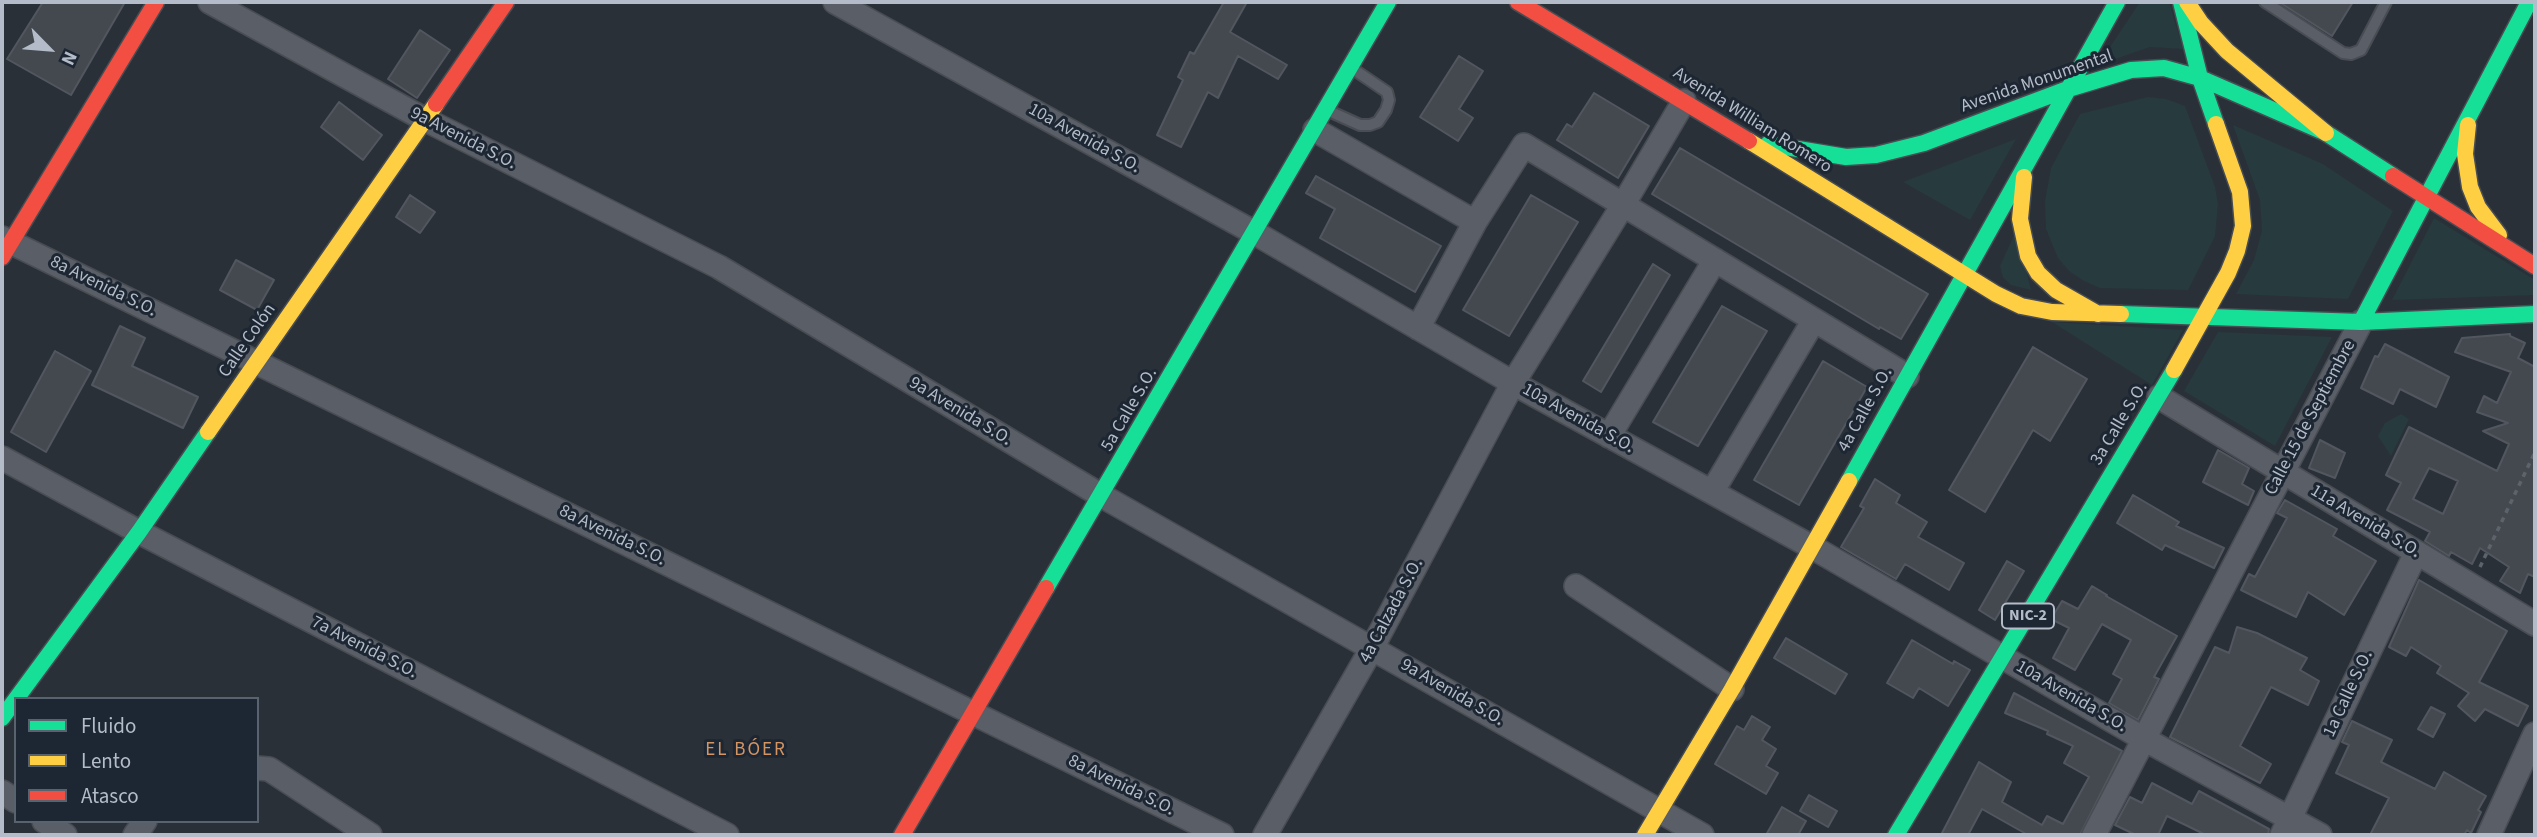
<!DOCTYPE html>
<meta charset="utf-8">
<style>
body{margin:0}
#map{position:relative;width:2537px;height:837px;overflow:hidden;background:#2a3038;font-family:"Source Sans 3",sans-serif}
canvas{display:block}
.frame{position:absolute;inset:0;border:4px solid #b4bcc9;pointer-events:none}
.legend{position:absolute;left:14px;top:697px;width:245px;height:126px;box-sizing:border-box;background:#1d2633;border:2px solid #59626f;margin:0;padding:9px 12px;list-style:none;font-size:21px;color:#b4bcc9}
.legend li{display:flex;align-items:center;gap:14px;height:35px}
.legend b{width:35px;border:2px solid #59626f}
.north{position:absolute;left:14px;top:14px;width:70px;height:70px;-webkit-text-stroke:5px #1d2633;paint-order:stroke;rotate:115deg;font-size:19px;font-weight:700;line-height:28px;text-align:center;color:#b4bcc9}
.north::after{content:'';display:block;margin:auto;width:24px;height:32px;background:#b4bcc9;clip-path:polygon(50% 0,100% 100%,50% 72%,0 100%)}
</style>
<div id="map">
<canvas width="2537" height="837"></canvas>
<div class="frame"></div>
<ul class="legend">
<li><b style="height:9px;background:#16e098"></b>Fluido</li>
<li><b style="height:9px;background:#ffcf43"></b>Lento</li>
<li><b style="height:9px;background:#f24e42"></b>Atasco</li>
</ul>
<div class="north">N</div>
</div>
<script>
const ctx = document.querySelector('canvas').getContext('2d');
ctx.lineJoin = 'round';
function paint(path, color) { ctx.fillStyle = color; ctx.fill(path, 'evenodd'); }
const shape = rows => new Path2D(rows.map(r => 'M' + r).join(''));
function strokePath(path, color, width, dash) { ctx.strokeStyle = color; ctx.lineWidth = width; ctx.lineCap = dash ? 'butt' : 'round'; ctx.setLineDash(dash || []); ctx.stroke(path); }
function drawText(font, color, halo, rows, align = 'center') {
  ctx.font = font + ' "Source Sans 3",sans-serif'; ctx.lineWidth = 6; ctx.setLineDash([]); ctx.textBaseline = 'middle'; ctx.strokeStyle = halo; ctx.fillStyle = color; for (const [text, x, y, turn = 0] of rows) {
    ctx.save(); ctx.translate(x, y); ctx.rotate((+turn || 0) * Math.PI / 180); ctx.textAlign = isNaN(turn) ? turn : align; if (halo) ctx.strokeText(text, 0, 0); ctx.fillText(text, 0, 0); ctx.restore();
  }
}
paint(shape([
 [2140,2,2169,2,2183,49,2150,47,2098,65],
 [2148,97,2166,99,2185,106,2215,187,2218,204,2215,236,2188,290,2100,288,2084,281,2069,271,2058,258,2046,229,2045,201,2051,168,2080,114],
 [2233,125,2323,164,2393,211,2348,299,2236,294,2254,260,2262,231,2260,200],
 [2016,139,1970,220,1903,182],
 [2434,218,2535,280,2535,295,2392,300],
 [2016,231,2031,290,2011,285,2003,277,2000,266],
 [2052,322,2183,330,2152,385],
 [2218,332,2332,337,2275,446,2184,391],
 [2401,414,2409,419,2391,456,2378,436,2385,423]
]), '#273a3e');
const building = shape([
 [43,2,125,2,71,95,7,59,43,2],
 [1224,2,1247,2,1230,32,1287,65,1278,79,1238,56,1218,98,1208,92,1181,147,1157,135,1183,80,1178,77,1190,52,1194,54,1224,2],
 [2279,2,2353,2,2332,36,2279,2],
 [420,30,450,50,417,98,388,79,420,30],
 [1459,56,1483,71,1459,109,1473,118,1458,141,1420,117,1459,56],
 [1594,93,1649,126,1618,178,1557,140,1567,124,1572,127,1594,93],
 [339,102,382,135,363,160,321,127,339,102],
 [1680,148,1928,294,1901,339,1880,327,1879,329,1652,194,1680,148],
 [1316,176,1441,246,1415,292,1320,238,1335,209,1306,193,1316,176],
 [410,195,435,212,420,233,396,217,410,195],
 [1531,195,1578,222,1509,336,1463,310,1531,195],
 [236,260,274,280,257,310,220,290,236,260],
 [1653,264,1670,275,1601,392,1583,381,1653,264],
 [1722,306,1767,331,1698,446,1653,422,1722,306],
 [120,326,145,338,132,366,198,397,183,428,92,385,120,326],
 [2510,334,2510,336,2525,343,2518,358,2535,367,2535,577,2528,574,2520,593,2500,581,2509,567,2480,548,2472,564,2451,552,2449,556,2425,541,2430,532,2387,510,2401,483,2386,475,2409,427,2497,471,2509,444,2483,431,2508,423,2477,412,2484,396,2497,403,2511,372,2455,352,2462,338,2510,334],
 [2429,468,2458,481,2443,514,2413,499,2429,468],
 [2385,344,2449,377,2436,407,2400,389,2393,404,2361,388,2375,356,2378,357,2385,344],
 [2033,347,2087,379,2050,441,2033,430,1985,512,1949,490,2033,347],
 [55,351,91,371,46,452,11,432,55,351],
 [1823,361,1867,387,1799,505,1754,480,1823,361],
 [2320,440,2345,453,2335,478,2309,468,2320,440],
 [2218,450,2249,468,2242,484,2254,491,2248,505,2203,482,2218,450],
 [1875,479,1900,495,1896,503,1927,522,1918,537,1964,563,1949,590,1905,564,1896,579,1841,547,1864,508,1860,506,1875,479],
 [2133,495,2179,522,2176,526,2224,548,2214,568,2165,545,2162,550,2117,523,2133,495],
 [2285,500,2337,529,2333,536,2376,561,2344,615,2308,592,2296,617,2241,590,2249,574,2255,577,2287,518,2277,513,2285,500],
 [2007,561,2024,571,1995,620,1979,610,2007,561],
 [2419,580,2507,631,2479,682,2528,706,2518,726,2485,709,2475,721,2458,706,2469,693,2437,673,2441,666,2411,647,2406,656,2389,647,2419,580],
 [2092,586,2107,595,2106,596,2177,636,2154,677,2159,679,2138,720,2109,703,2122,679,2113,674,2131,640,2102,624,2075,670,2053,658,2069,628,2051,619,2062,601,2078,609,2092,586],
 [2237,627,2257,633,2307,658,2300,670,2319,681,2308,705,2271,687,2240,746,2271,764,2260,783,2170,737,2215,647,2229,653,2237,627],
 [1786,638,1847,674,1835,694,1774,658,1786,638],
 [1912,640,1953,664,1954,661,1970,670,1948,706,1919,688,1913,698,1887,683,1912,640],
 [2014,693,2122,751,2080,835,2028,835,1982,809,1968,835,1941,835,1979,762,2011,782,2002,802,2042,825,2047,816,2063,824,2089,777,2064,763,2073,746,2047,734,2048,731,2005,713,2014,693],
 [2431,707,2445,714,2433,737,2418,729,2431,707],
 [1752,716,1770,727,1762,740,1776,749,1766,766,1778,773,1766,794,1715,764,1737,726,1744,730,1752,716],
 [2352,721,2392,740,2381,762,2435,789,2444,772,2486,796,2478,810,2481,812,2471,833,2467,830,2464,835,2370,835,2389,798,2336,773,2349,745,2342,742,2352,721],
 [2152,783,2192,804,2199,791,2269,829,2268,835,2206,835,2167,816,2158,835,2136,835,2115,825,2130,797,2142,803,2152,783],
 [1809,795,1837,811,1828,827,1800,811,1809,795],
 [1782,807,1806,821,1798,835,1766,835,1782,807]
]);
paint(building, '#444950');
strokePath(building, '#52575f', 2);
const lane = shape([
 [2265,2,2343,53,2351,54,2361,50,2386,2],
 [1329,111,1360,125,1370,125,1378,122,1386,110,1389,100,1387,92,1353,69]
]);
const street = shape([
 [210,2,424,119,719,267,1102,496,1702,835],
 [835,2,1255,233,1513,383,1812,547,2144,739,2320,835],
 [1315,130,1475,222],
 [2,238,1222,835],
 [1418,328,1475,222,1524,145,1907,376],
 [2159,397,2535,624],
 [1609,436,1715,260],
 [2,458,139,532,727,835],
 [1712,492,1814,320],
 [1576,586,1732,689],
 [257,768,269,769,370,835],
 [2,792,16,801],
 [44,821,65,835],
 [135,835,145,821],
 [1265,835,1372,648,1513,383,1623,205,1684,101],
 [2094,835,2361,322],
 [2282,835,2416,553],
 [2489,835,2535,734]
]);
const fast = shape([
 [2181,2,2200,78,2216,124],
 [1768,144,1846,157,1876,155,1924,143,2065,90,2131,70,2164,68,2200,78,2326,133,2393,176],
 [2121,314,2361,322,2535,314],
 [2361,322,2529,2],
 [1849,481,2117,2],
 [1046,588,1388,2],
 [2,718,139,532,208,432],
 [1896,835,2174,370]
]);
const slow = shape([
 [2187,2,2201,23,2227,51,2326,133],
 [2468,125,2465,154,2470,187,2478,207,2499,235],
 [1749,141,1996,294,2021,306,2052,312,2121,314],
 [2024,177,2020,219,2028,256,2038,273,2056,290,2098,314],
 [2174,370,2228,273,2237,251,2243,226,2240,192,2216,124],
 [208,432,436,104],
 [1645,835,1732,689,1849,481]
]);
const jam = shape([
 [1518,2,1749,141],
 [436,104,506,2],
 [2393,176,2535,266],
 [2,257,156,2],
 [902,835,1046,588]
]);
strokePath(lane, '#484c53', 14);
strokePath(street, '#484c53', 26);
strokePath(fast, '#484c53', 19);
strokePath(slow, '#484c53', 19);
strokePath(jam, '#484c53', 19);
strokePath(shape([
 [2480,567,2535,452]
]), '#5d636a', 3.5, [5, 5]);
strokePath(lane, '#5a5e66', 10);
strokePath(street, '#5a5e66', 23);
strokePath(fast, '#16e098', 16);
strokePath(slow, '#ffcf43', 16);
strokePath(jam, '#f24e42', 16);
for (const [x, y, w] of [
 [2028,616,52]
]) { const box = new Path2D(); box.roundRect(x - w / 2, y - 12.5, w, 25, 5); ctx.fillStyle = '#1d2633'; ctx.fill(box); strokePath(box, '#b4bcc9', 2); }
drawText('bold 16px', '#b4bcc9', null, [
 ["NIC-2",2028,616]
]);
drawText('18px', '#b4bcc9', '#1d2633', [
 ["Avenida Monumental",2037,82,-19],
 ["Avenida William Romero",1752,121,32],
 ["9a Avenida S.O.",463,139,27],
 ["10a Avenida S.O.",1084,139,29],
 ["8a Avenida S.O.",103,287,26],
 ["Calle Colón",248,341,-55],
 ["5a Calle S.O.",1130,410,-60],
 ["4a Calle S.O.",1866,410,-61],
 ["9a Avenida S.O.",960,412,31],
 ["Calle 15 de Septiembre",2311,418,-62],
 ["10a Avenida S.O.",1578,419,29],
 ["3a Calle S.O.",2120,424,-59],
 ["11a Avenida S.O.",2365,522,31],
 ["8a Avenida S.O.",612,536,26],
 ["4a Calzada S.O.",1392,611,-62],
 ["7a Avenida S.O.",364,648,27],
 ["9a Avenida S.O.",1452,693,30],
 ["1a Calle S.O.",2349,694,-65],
 ["10a Avenida S.O.",2071,697,30],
 ["8a Avenida S.O.",1121,786,26]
]);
ctx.letterSpacing = '2px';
drawText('19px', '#d59563', '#1d2633', [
 ["EL BÓER",746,751]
]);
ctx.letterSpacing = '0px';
</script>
